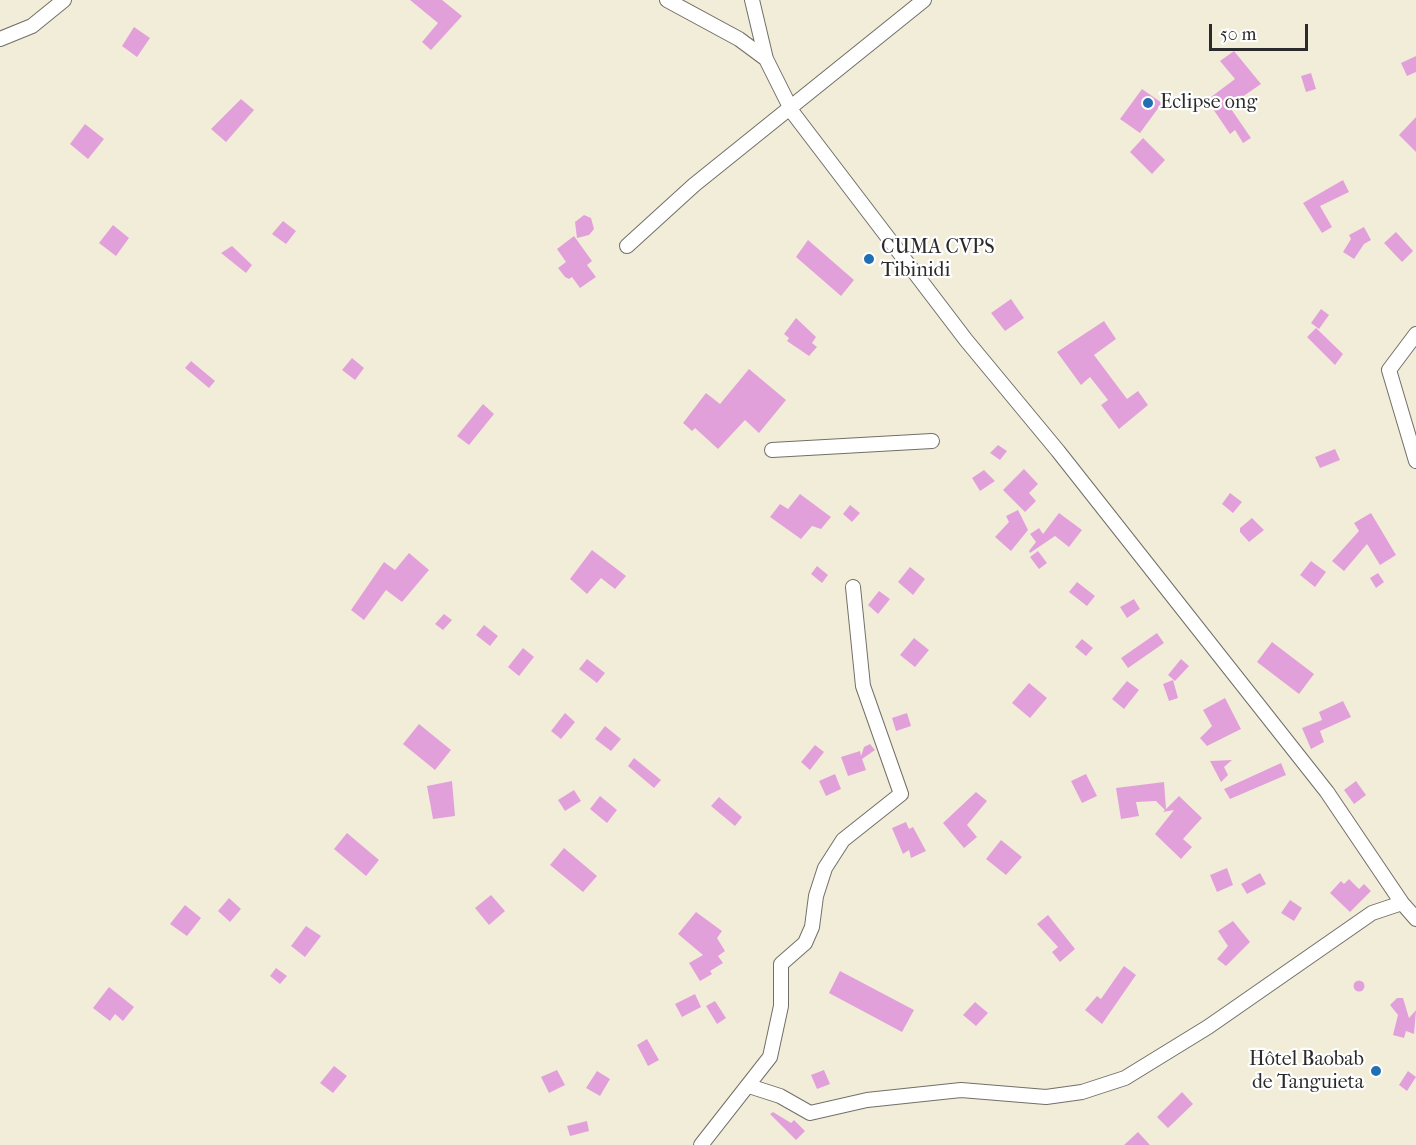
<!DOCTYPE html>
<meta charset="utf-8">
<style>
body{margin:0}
#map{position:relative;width:1416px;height:1145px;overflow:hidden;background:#f2edd8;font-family:"IM FELL French Canon",serif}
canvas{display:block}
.scale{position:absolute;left:1209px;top:24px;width:99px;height:27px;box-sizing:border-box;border:3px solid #2b2b2b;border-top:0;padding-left:8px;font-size:18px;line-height:21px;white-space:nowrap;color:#2b2b2b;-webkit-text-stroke:4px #fff;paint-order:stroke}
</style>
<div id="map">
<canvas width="1416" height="1145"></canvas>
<div class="scale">50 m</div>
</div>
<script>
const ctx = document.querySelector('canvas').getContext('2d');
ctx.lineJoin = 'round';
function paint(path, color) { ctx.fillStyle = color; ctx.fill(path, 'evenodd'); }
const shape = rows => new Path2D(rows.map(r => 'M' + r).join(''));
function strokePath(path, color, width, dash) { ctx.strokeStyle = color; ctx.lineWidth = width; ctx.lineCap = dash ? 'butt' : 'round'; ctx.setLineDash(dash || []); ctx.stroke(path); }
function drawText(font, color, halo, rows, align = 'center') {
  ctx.font = font + ' "IM FELL French Canon",serif'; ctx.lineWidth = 4.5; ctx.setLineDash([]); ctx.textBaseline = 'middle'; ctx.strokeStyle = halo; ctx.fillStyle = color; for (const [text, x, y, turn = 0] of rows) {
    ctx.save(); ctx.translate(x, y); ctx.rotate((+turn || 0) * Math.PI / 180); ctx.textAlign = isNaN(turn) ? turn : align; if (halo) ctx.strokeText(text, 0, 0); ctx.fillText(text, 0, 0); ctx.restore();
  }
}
paint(shape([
 [410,0,442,0,462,16,431,50,422,42,438,23],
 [134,27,150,38,137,57,122,46],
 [1234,51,1261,84,1229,106,1251,138,1243,143,1235,130,1230,134,1207,100,1235,79,1220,61],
 [1416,56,1416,72,1407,76,1401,63],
 [1311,73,1316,89,1306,92,1301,76],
 [1142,89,1162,103,1140,133,1120,119],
 [241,99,254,110,226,142,211,129],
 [1416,117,1416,152,1399,135],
 [85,124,104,139,88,159,70,144],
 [1143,138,1165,160,1152,174,1130,152],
 [1343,180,1349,192,1320,206,1332,227,1322,233,1303,203],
 [584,215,591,218,594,229,589,235,577,238,575,222],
 [283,221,296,231,286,244,272,234],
 [113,225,129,238,116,256,99,243],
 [1364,227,1371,240,1364,244,1354,259,1343,252,1351,239,1349,235],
 [1396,232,1413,251,1402,262,1384,243],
 [574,236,592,261,587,265,596,277,580,288,572,277,569,279,565,277,558,268,566,262,557,249],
 [808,240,854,280,841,296,796,257],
 [232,246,252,265,246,273,221,253],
 [1011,299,1024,318,1005,331,991,313],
 [1321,309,1329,315,1319,329,1311,323],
 [796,318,816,337,812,343,817,347,809,356,787,341,789,338,784,334],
 [1104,321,1116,339,1094,355,1127,399,1138,391,1148,405,1119,429,1101,405,1108,400,1090,377,1081,385,1057,352],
 [1316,328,1343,354,1335,365,1307,337],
 [352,358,364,368,355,380,342,370],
 [191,361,215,381,209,388,185,368],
 [749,369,786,400,759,433,745,420,718,449,695,428,692,431,683,423,706,393,720,404],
 [483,404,494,414,469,445,457,436],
 [998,445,1007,451,1000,460,990,453],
 [1335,449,1340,460,1320,468,1315,457],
 [1024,469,1038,484,1029,493,1036,501,1025,512,1003,490],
 [984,470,995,481,980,491,972,478],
 [1230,493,1242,502,1233,513,1222,504],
 [800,494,831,517,821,529,812,526,801,539,770,517,780,504,788,509],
 [850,505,860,513,852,522,843,514],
 [1018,510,1028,530,1011,551,995,537,1009,522,1006,516],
 [1059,513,1082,530,1069,547,1055,536,1030,553,1029,551,1036,542,1030,534,1039,528,1043,534],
 [1371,513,1396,555,1380,565,1367,544,1344,571,1332,561,1359,531,1354,523],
 [1252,518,1264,530,1249,542,1240,532,1240,528],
 [592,550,626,576,615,589,601,578,587,594,570,579],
 [1038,551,1047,563,1039,569,1030,557],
 [409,553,429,570,402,602,386,590,364,620,351,610,384,562,395,570],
 [1311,561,1326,572,1315,587,1300,575],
 [817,566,828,575,822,583,811,574],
 [910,567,925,579,913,595,898,582],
 [1378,573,1384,582,1376,588,1370,578],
 [1077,582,1095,596,1087,606,1069,592],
 [879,591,890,599,878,614,868,605],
 [1134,599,1140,609,1127,618,1120,607],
 [444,614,452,620,443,630,435,624],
 [484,625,498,636,490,646,476,635],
 [1157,633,1164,643,1128,668,1121,658],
 [914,638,929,650,915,667,900,655],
 [1082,639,1093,648,1086,656,1075,647],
 [1272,642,1314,674,1299,694,1257,662],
 [523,648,534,657,519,676,508,667],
 [587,659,605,673,597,683,579,669],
 [1181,659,1189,666,1175,681,1168,675],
 [1173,680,1178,698,1169,701,1163,684],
 [1127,681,1139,690,1124,709,1112,699],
 [1029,683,1047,698,1030,718,1012,703],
 [1225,698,1241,729,1207,746,1200,738,1212,726,1203,710],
 [1343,701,1351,717,1320,731,1324,742,1311,749,1302,728,1322,720,1319,712],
 [565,713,575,722,561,739,551,731],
 [907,713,911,726,896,731,892,718],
 [419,724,451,750,435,770,403,744],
 [605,726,621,739,611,751,595,739],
 [870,744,875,750,862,759,866,770,848,776,841,757,860,751,861,756,864,747],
 [815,745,824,752,810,770,801,762],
 [634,758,661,780,654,788,628,766],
 [1232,760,1224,767,1228,775,1221,782,1210,761],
 [1281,763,1286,775,1230,799,1224,789],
 [835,774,841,789,826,796,819,781],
 [1086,774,1097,796,1082,803,1071,781],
 [452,781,455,816,433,819,427,786],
 [1356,781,1366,795,1354,804,1344,790],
 [1164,782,1166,809,1179,796,1202,818,1183,839,1192,847,1181,859,1155,834,1174,810,1163,812,1165,810,1156,801,1136,802,1139,816,1121,819,1116,788],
 [574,790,581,801,565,811,558,800],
 [976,792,987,801,967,825,977,837,964,848,943,823],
 [600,796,617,810,607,823,590,809],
 [719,797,742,817,735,826,711,806],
 [906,822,909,829,913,827,926,851,911,858,909,850,903,854,892,828],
 [347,833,379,860,366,876,334,849],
 [1001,840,1022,857,1006,875,986,859],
 [564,848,597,876,583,892,550,865],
 [1227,868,1233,885,1217,892,1210,875],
 [1260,873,1266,884,1247,894,1241,884],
 [1349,879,1359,889,1364,884,1371,891,1350,912,1330,893,1341,881,1344,884],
 [491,895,505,911,489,925,475,908],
 [229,898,241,909,230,922,218,911],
 [1290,900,1302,908,1294,921,1281,913],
 [185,905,201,918,187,936,170,924],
 [696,912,722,931,717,938,725,951,718,956,723,963,710,971,712,974,700,981,689,963,703,955,678,934],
 [1048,915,1075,949,1060,962,1052,952,1058,947,1037,924],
 [1233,921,1250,942,1226,966,1217,959,1228,946,1218,931],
 [306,926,321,936,305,957,291,946],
 [1124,966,1136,975,1102,1024,1085,1010,1097,996,1101,999],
 [276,968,287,976,280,984,270,976],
 [840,971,914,1010,902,1032,829,993],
 '1353.5 986a5.5 5.5 0 1 1 11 0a5.5 5.5 0 1 1-11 0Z',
 [109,987,134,1007,123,1021,115,1014,110,1021,93,1008],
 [695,994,701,1007,682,1017,675,1004],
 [1397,998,1403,998,1409,1018,1416,1010,1414,1034,1406,1031,1404,1038,1393,1035,1398,1015,1390,1005],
 [715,1001,726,1018,717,1024,706,1006],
 [975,1002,988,1013,976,1026,963,1015],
 [647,1039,659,1060,648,1066,637,1045],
 [334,1066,347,1076,333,1093,320,1083],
 [557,1070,565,1085,549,1093,541,1077],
 [824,1070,830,1084,817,1089,811,1075],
 [597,1071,610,1079,600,1096,586,1088],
 [1408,1071,1416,1077,1407,1091,1399,1085],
 [1182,1092,1193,1104,1168,1128,1157,1117],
 [773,1112,791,1123,794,1120,805,1131,796,1140,770,1114],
 [587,1121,589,1131,570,1136,567,1126],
 [1138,1132,1150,1145,1124,1145]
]), '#e2a0db');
const minor = shape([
 [667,0,739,39,766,59],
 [752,0,766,59,793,113,966,340,1058,451,1327,792,1402,903,1416,919],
 [0,39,32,26,64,0],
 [627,246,694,185,924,0],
 [1416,334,1389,370,1416,461],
 [772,450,932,441],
 [749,1086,780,1096,810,1113,867,1100,961,1090,1046,1097,1082,1092,1125,1078,1208,1027,1372,913,1402,903],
 [701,1145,770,1057,781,1006,781,964,805,943,812,927,816,896,825,868,843,840,901,794,863,686,853,587]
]);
strokePath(minor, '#716f68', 16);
strokePath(minor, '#fff', 14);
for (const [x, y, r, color] of [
 [1148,103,6,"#1f6fb2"],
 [869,259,6,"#1f6fb2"],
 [1376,1071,6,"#1f6fb2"]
]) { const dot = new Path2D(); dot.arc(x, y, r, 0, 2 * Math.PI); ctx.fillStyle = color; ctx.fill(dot); strokePath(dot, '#fff', 2); }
drawText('20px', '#2b2b2b', '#fff', [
 ["Eclipse ong",1160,103],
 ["CUMA CVPS",881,248],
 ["Tibinidi",881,271],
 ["Hôtel Baobab",1364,1060,"right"],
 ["de Tanguieta",1364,1083,"right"]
], 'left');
</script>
